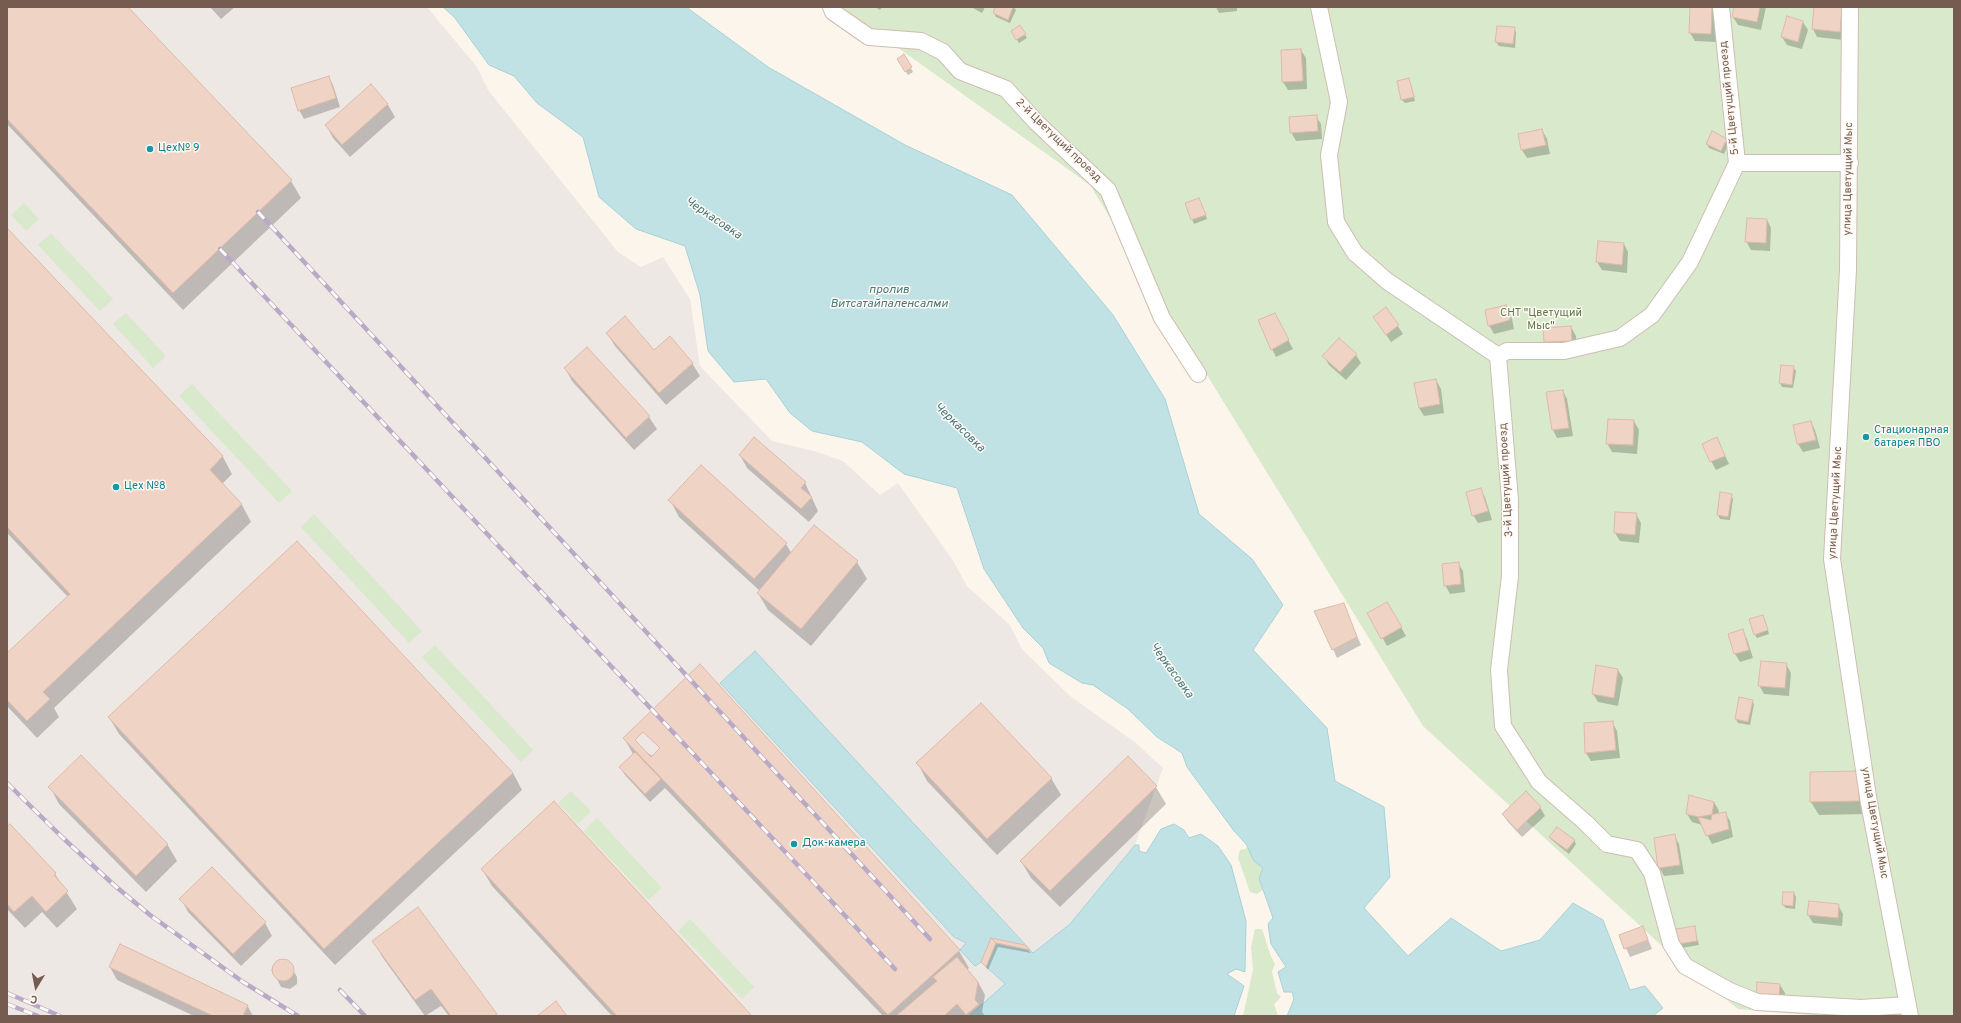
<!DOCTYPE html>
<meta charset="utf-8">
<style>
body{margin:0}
#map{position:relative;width:1961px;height:1023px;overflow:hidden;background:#fcf5ec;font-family:Overpass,sans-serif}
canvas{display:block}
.frame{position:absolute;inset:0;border:8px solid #765b50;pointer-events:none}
.north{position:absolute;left:16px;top:967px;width:40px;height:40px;-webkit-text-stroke:3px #fef9f3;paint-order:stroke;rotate:190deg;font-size:11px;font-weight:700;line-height:16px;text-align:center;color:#765b50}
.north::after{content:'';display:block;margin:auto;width:14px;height:18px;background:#765b50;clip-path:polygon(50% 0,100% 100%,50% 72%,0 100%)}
</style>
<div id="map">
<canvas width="1961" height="1023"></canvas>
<div class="frame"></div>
<div class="north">С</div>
</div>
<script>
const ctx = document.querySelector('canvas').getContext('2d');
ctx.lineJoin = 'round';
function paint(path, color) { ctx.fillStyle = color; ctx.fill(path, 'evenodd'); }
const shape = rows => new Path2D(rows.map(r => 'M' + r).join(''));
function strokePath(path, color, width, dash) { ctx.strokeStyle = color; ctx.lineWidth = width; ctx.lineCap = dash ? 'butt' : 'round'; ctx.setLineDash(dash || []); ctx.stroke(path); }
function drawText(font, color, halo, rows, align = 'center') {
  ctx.font = font + ' Overpass,sans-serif'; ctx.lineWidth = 3; ctx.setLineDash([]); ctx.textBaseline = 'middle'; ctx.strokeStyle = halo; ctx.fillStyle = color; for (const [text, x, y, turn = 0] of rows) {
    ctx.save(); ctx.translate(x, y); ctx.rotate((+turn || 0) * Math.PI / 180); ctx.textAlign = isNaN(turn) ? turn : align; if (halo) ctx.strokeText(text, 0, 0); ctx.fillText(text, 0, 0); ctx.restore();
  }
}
paint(shape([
 [7,7,427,7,477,67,488,90,618,252,641,267,663,257,690,299,700,366,772,441,814,451,843,461,880,495,898,483,952,559,967,586,1010,625,1022,649,1070,696,1136,743,1163,768,1135,845,1070,924,1033,953,755,652,720,683,954,937,966,944,960,950,981,962,1005,985,969,1016,7,1016]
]), '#eee8e4');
paint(shape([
 [841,7,1954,7,1954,1016,1822,1016,1738,1009,1663,947,1423,726,1090,185],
 [24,203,39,219,26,231,11,215],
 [51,233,113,299,100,311,38,245],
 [126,313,166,356,153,368,113,324],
 [192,384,292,491,279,503,179,396],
 [314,514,422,631,409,643,301,527],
 [435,645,533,750,521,762,422,657],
 [571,791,591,811,578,824,558,803],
 [597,818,662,888,649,900,584,831],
 [1248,848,1254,861,1263,868,1259,878,1263,890,1257,894,1250,892,1238,858,1240,850],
 [690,919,754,987,742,999,678,931],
 [1255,929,1262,929,1270,954,1275,964,1272,972,1277,993,1281,997,1274,1004,1278,1016,1243,1016,1253,970,1251,947]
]), '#d9e9cb');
const water = shape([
 [443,7,686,7,768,67,905,145,1012,195,1113,315,1165,399,1199,514,1252,559,1283,605,1253,650,1327,728,1335,781,1384,807,1390,877,1364,908,1408,956,1451,918,1501,951,1540,940,1573,903,1603,920,1630,990,1645,986,1663,1008,1653,1016,1287,1016,1294,999,1292,992,1284,992,1278,972,1286,967,1271,944,1268,924,1273,918,1259,878,1263,868,1254,861,1246,844,1234,831,1187,767,1182,753,1157,737,1128,709,1093,685,1082,683,1049,663,1043,648,1023,628,984,569,957,488,904,474,862,442,812,431,790,413,766,379,734,382,708,351,700,295,685,246,636,229,599,197,583,137,537,103,514,76,489,65,455,18,443,7],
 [755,651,1033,953,1070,924,1135,845,1139,845,1139,851,1146,853,1161,829,1174,824,1184,830,1189,838,1201,834,1218,846,1231,865,1246,921,1245,972,1236,969,1227,974,1244,986,1234,1016,969,1016,1005,984,981,962,975,966,960,950,966,943,954,937,720,683,755,651]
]);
paint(water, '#c1e2e5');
strokePath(water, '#a8d1d6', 1);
paint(shape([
 [7,7,126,7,291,181,301,198,183,310,7,124],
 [210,7,235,7,221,19],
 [875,7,882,7,880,10],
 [971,7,985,7,982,13],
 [996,7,1014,7,1016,10,1010,23,996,17,994,13],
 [1216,7,1237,7,1237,11,1219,13],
 [1691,7,1712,7,1716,14,1716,42,1695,41,1690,33],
 [1735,7,1766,7,1761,30,1738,25,1733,17],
 [1815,7,1843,7,1844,40,1817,37,1813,29],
 [1869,7,1881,7,1881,8,1870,8],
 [1803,22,1808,30,1802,49,1787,45,1782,37],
 [1020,26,1027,38,1019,43,1012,31],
 [1498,27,1514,28,1516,32,1515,48,1499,46,1496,42],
 [1301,50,1306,58,1307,89,1288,90,1283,82],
 [903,55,913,72,908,75,898,59],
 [328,77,333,85,340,107,304,119,299,110],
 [1409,79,1415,101,1405,103,1402,100],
 [371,86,388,105,395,117,350,157,333,138,326,125],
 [1316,116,1321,124,1322,139,1296,141,1291,132],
 [1542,130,1547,139,1550,154,1527,158,1522,150,1519,135],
 [1727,140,1729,143,1724,154,1709,148,1707,144],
 [1201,203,1207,219,1194,224,1186,204],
 [1767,220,1771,228,1770,251,1751,250,1746,241],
 [7,229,223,457,232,474,222,484,242,505,251,522,54,708,59,717,37,738,7,706,7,655,68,597,7,533],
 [1624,244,1628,252,1627,273,1602,270,1597,262],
 [1506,306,1511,314,1514,329,1494,334,1489,325],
 [1386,308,1403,334,1391,342,1374,317],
 [1279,323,1293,349,1276,357,1272,349],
 [1571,327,1576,336,1576,349,1550,350,1545,342],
 [607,333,692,363,700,376,666,405,615,346],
 [587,348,649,417,657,429,634,450,572,381,565,368],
 [1356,355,1361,363,1346,380,1329,365,1324,356],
 [1793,367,1796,371,1793,388,1782,387,1780,383],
 [1436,380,1441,389,1444,413,1424,416,1419,408],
 [1563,391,1567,399,1573,436,1557,438,1553,430],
 [1634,421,1639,430,1637,454,1612,452,1607,443],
 [1811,422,1815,430,1820,448,1803,452,1798,444,1794,426],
 [1717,439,1729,464,1716,470,1711,461],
 [740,455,805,483,818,511,809,522,747,468],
 [1480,489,1485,497,1492,520,1478,523,1473,515],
 [1731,495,1733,499,1730,520,1720,519,1718,515],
 [670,500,786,544,792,554,857,562,867,579,811,646,768,610,758,593,760,591,679,517],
 [1636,514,1641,523,1639,543,1620,541,1615,533],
 [1458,563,1463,571,1465,592,1450,594,1445,585],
 [1387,603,1406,636,1387,646,1369,613],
 [1343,604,1361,645,1337,658,1333,649],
 [1765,620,1769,634,1757,638,1755,635],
 [1742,631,1747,639,1753,658,1740,662,1735,654,1729,635],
 [1786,664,1791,673,1789,696,1764,694,1759,685],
 [1618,670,1623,678,1618,706,1598,702,1593,694],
 [1752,700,1754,704,1750,725,1738,723,1736,719],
 [109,717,513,773,522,790,335,965,119,734],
 [1612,722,1617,731,1620,758,1591,761,1586,753,1585,724],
 [624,738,959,951,969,968,967,970,978,982,985,995,982,1012,985,1016,883,1016,665,788,650,802,625,775,620,767,633,754],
 [1128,758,1156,787,1166,804,1060,907,1031,878,1021,861],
 [918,764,1051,778,1061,795,997,855,927,781],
 [1858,772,1866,814,1819,815,1811,802],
 [50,787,167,844,177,861,146,892,59,804],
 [1714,802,1719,811,1718,814,1725,813,1730,821,1733,837,1712,844,1702,825,1692,822,1687,814],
 [1540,807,1545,816,1522,837,1508,822,1503,814],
 [7,828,55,874,77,909,57,928,42,912,25,928,7,909],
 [1674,835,1679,844,1684,874,1664,876,1659,867],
 [1550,838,1574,840,1576,844,1569,854,1553,841],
 [212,869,265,923,272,936,241,966,188,912,181,899],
 [482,869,751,1016,612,1016,492,886],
 [1794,893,1796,897,1795,909,1786,908,1783,905],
 [1838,905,1843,914,1842,926,1813,923,1808,915],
 [1643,927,1652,949,1630,957,1620,935],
 [1694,928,1699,945,1681,948,1679,944],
 [992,939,1025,946,1031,953,998,947,988,970,982,962],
 [373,941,496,1014,498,1016,449,1016,441,1006,425,1016,383,958],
 [281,961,288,962,297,977,297,984,290,989,281,987,273,971,274,966],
 [110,967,247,1005,253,1016,194,1016,117,980],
 [1780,985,1785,993,1784,1006,1757,996]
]), '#0003');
const building = shape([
 [7,7,128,7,292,180,173,293,7,119,7,7],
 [995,7,1013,7,1008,20,993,13,995,7],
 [1690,7,1712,7,1711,34,1689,33,1690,7],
 [1734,7,1760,7,1757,22,1732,17,1734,7],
 [1814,7,1842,7,1840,32,1812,29,1814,7],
 [1787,16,1803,21,1798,42,1781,37,1787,16],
 [1020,25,1026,34,1016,40,1011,31,1020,25],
 [1497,26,1515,27,1513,44,1495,42,1497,26],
 [1301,49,1303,81,1282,82,1281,50,1301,49],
 [904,54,912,67,905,72,897,59,904,54],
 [329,76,336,98,298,111,291,88,329,76],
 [1409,78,1414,97,1401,100,1397,81,1409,78],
 [371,84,388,104,342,145,325,125,371,84],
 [1317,115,1318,131,1290,133,1289,117,1317,115],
 [1542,129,1546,145,1521,150,1518,134,1542,129],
 [1712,131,1727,139,1721,151,1706,144,1712,131],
 [1199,198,1206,215,1191,220,1185,203,1199,198],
 [1747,218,1767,219,1766,243,1745,242,1747,218],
 [7,228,223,456,210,470,242,504,43,692,50,699,27,721,7,700,7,653,70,594,7,527,7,228],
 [1598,241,1624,243,1622,265,1596,262,1598,241],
 [1506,305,1510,320,1488,326,1485,310,1506,305],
 [1386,307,1399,325,1386,335,1373,317,1386,307],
 [1275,313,1289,340,1271,350,1258,320,1275,313],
 [625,316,654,350,670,336,693,363,659,393,606,333,625,316],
 [1571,326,1572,341,1544,342,1543,328,1571,326],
 [1339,338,1357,354,1340,372,1322,356,1339,338],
 [587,347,650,416,626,438,564,368,587,347],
 [1781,365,1794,366,1792,385,1779,383,1781,365],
 [1436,379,1440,404,1419,408,1414,383,1436,379],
 [1563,390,1569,428,1552,430,1546,392,1563,390],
 [1608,419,1634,420,1633,445,1606,444,1608,419],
 [1811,421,1816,440,1797,444,1793,425,1811,421],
 [754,437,806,482,801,488,812,497,801,509,739,455,754,437],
 [1717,437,1725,456,1710,462,1702,444,1717,437],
 [701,465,787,543,754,579,668,500,701,465],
 [1481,488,1488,511,1472,516,1466,492,1481,488],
 [1720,492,1732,494,1728,517,1717,515,1720,492],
 [1615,512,1637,513,1635,535,1614,533,1615,512],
 [814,525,858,561,801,629,757,593,814,525],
 [297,541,513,773,324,949,108,717,297,541],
 [1459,562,1461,584,1444,586,1442,564,1459,562],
 [1387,602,1402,627,1381,639,1367,613,1387,602],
 [1344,603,1357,637,1332,650,1314,611,1344,603],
 [1763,615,1768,630,1754,635,1749,619,1763,615],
 [1743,629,1749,650,1734,654,1728,634,1743,629],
 [1761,661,1787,663,1785,688,1758,686,1761,661],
 [700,664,960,950,888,1015,623,738,700,664],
 [1596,665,1618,669,1614,698,1592,694,1596,665],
 [1739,697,1753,700,1748,722,1735,719,1739,697],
 [981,703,1052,778,987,839,916,763,981,703],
 [1613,721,1616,750,1585,753,1584,723,1613,721],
 [643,732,660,748,651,757,635,740,643,732],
 [635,752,661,779,645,794,619,767,635,752],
 [81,755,168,844,136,876,48,787,81,755],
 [1128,756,1157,786,1050,891,1020,861,1128,756],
 [1859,771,1859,801,1810,802,1810,772,1859,771],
 [1526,791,1541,807,1517,830,1502,814,1526,791],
 [1689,795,1714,802,1711,820,1686,814,1689,795],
 [554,801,752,1016,617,1016,481,869,554,801],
 [1726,812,1729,829,1706,836,1698,817,1726,812],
 [10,824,56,873,54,875,68,891,46,912,32,896,14,912,7,904,7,827,10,824],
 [1557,827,1575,840,1567,850,1549,837,1557,827],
 [1675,834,1680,865,1658,868,1654,838,1675,834],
 [212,867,266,922,233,954,179,899,212,867],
 [1783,892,1794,892,1793,906,1782,905,1783,892],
 [1809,901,1839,904,1838,918,1807,915,1809,901],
 [418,907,497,1014,494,1016,451,1016,431,989,415,1000,372,941,418,907],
 [1643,926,1648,940,1624,949,1619,935,1643,926],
 [1695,926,1697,941,1678,944,1676,929,1695,926],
 [991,938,1025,945,1030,950,996,943,991,938],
 [991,938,996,943,986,967,981,962,991,938],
 [120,944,248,1005,243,1016,213,1016,109,967,120,944],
 [957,957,978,982,975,1000,979,1004,966,1015,957,1004,944,1016,896,1016,937,981,933,977,957,957],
 '272 970a11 11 0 1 1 22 0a11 11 0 1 1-22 0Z',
 [1757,982,1780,984,1779,998,1756,997,1757,982],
 [556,1001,567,1016,537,1016,556,1001]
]);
paint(building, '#efd4c6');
strokePath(building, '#e1baa7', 1);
const minor = shape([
 [831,7,833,12,869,37,921,41,943,52,960,71,1006,89,1037,123,1108,190,1162,318,1198,374],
 [1319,7,1339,102,1329,155,1336,222,1355,253,1387,281,1498,356,1510,500,1510,576,1499,670,1503,726,1539,782,1586,823,1607,844,1637,850,1652,873,1671,944,1685,966,1730,991,1757,1002,1861,1008,1908,1005],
 [1850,7,1848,270,1832,559,1869,803,1910,1016],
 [1737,163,1850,163],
 [1498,356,1507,351,1564,351,1620,338,1652,315,1690,262,1737,163,1721,7]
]);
strokePath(minor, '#cebdb2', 18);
strokePath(minor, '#fff', 16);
const rail = shape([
 [258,212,930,939],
 [220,249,895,969],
 [7,783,63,838,114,885,150,915,243,982,298,1016],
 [340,990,365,1016],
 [7,993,60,1016],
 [7,1004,38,1016]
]);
strokePath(rail, '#b8aac6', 4.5);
strokePath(rail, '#fef9f3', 3, [9]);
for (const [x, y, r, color] of [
 [150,149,4,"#0f9aa8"],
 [1866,437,4,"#0f9aa8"],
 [116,487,4,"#0f9aa8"],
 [794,844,4,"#0f9aa8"]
]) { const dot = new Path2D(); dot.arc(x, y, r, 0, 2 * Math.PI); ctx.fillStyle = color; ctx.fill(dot); strokePath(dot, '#fef9f3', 1.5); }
drawText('11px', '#765b50', '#fef9f3', [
 ["5-й Цветущий проезд",1730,98,-96],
 ["2-й Цветущий проезд",1058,141,44],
 ["улица Цветущий Мыс",1849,179,-89],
 ["3-й Цветущий проезд",1507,480,-93],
 ["улица Цветущий Мыс",1836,503,-87],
 ["улица Цветущий Мыс",1874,823,80]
]);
drawText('11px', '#0d838f', '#fef9f3', [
 ["Цех№ 9",158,149],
 ["Стационарная",1874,431],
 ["батарея ПВО",1874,444],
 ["Цех №8",124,487],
 ["Док-камера",802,844]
], 'left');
drawText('11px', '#5a7b48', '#fef9f3', [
 ["СНТ \"Цветущий",1541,314],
 ["Мыс\"",1541,327]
]);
drawText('italic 12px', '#477a80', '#fef9f3', [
 ["Черкасовка",713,219,34],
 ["пролив",889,291],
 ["Витсатайпаленсалми",889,305],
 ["Черкасовка",959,428,44],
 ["Черкасовка",1171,671,54]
]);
</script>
